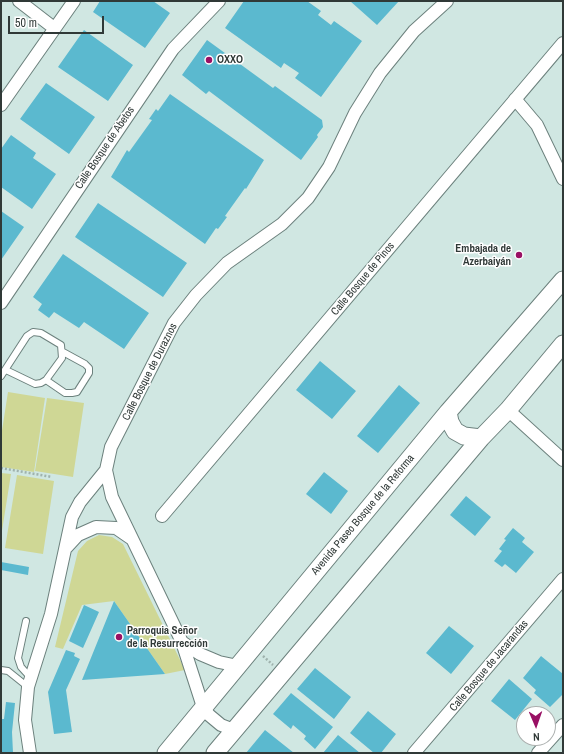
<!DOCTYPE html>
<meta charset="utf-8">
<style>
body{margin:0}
#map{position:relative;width:564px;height:754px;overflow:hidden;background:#d0e7e2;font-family:"Archivo Narrow",sans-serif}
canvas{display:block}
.frame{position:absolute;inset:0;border:2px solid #303937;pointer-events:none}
.north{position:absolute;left:516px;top:706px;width:40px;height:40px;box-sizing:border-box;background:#fff;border:1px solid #acb0af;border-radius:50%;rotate:178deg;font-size:11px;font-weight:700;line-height:16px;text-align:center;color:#303937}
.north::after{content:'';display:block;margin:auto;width:14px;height:18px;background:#991064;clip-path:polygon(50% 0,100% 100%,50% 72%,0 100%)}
.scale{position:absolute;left:8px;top:16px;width:96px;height:18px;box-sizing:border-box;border:2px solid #303937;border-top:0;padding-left:5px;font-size:12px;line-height:14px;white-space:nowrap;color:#303937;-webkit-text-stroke:3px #fff;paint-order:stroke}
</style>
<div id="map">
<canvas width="564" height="754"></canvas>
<div class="frame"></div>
<div class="north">N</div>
<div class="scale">50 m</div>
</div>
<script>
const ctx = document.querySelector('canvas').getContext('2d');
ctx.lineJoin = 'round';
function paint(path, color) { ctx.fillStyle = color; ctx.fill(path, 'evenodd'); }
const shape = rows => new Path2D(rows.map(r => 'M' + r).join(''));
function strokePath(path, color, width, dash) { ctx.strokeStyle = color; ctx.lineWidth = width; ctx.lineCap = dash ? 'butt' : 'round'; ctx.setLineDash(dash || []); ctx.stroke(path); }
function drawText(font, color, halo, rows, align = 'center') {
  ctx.font = font + ' "Archivo Narrow",sans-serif'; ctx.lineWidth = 3; ctx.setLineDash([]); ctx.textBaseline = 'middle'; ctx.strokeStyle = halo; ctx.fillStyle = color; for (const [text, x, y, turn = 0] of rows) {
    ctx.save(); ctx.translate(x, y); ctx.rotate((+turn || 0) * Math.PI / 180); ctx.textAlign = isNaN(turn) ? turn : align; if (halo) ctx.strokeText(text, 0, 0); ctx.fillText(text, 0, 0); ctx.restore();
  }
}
paint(shape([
 [8,392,45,398,34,472,1,467,1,437],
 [47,398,84,403,73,477,35,471],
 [1,473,11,474,1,537],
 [17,475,54,481,43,554,5,548],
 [99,535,112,537,123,544,185,670,165,674,114,601,82,605,63,649,55,647,78,551,87,541]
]), '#cfd795');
paint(shape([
 [100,1,153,1,170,13,145,48,93,12],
 [244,1,307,1,321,11,318,15,331,25,334,21,362,41,321,97,295,78,299,73,284,63,281,68,225,28],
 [350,1,399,1,377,25],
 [84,30,133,65,108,101,58,67],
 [207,40,273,88,275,86,322,120,323,127,317,135,318,137,301,160,209,91,206,94,182,75],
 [46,83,95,117,69,154,20,119],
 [170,94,264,160,246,189,245,188,225,216,227,217,218,229,216,228,205,244,111,177,127,150,129,152,152,120,149,119,156,109,158,111],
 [11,135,36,153,33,158,56,174,32,209,1,187,1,149],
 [98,203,187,263,163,297,75,237],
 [1,211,24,227,1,260],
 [63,254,149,313,124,349,84,322,79,328,54,312,49,318,38,310,42,304,33,297],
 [320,361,356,391,332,419,296,390],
 [399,385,420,403,378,453,357,436],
 [324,472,348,491,331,514,306,494],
 [466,496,491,517,475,536,450,515],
 [513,528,525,538,522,542,534,552,516,573,505,564,502,567,494,561,502,551,499,549,506,540,504,539],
 [1,562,29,567,28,575,1,570],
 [114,601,165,674,82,680],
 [84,605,99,612,83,648,69,641],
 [449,626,474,646,451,674,426,653],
 [66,650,75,653,74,656,80,659,66,690,72,732,54,734,48,692],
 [541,656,563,674,563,694,550,707,534,693,536,690,523,678],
 [315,668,351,697,334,719,297,689],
 [509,679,532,699,515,720,491,701],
 [291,693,333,727,315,749,304,739,306,736,293,725,291,729,273,714],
 [6,702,15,703,12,732,13,753,1,753,1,719,4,719],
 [368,711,396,734,381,753,374,753,350,733],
 [265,730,294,753,246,753],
 [338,735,360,753,323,753]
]), '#5bb9cf');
const lane = shape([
 [1,376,27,336,33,332,41,333,61,345,62,358,46,380,41,383,35,384,6,370],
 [46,380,65,393,72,393,77,392,89,373,89,368,85,364,63,352],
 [26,621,18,658,21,667,31,678],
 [1,670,8,671,28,687]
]);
const street = shape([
 [19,1,54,28],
 [515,99,537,125,563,179],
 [1,105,74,1],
 [1,303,173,49,219,1],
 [508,410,563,460],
 [106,470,112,497,182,642,203,707,209,715,221,725,234,730],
 [162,516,563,43],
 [66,548,78,535,96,527,116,528,132,539],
 [182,642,200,654,219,662,238,666],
 [30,753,25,720,28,687,51,614,72,517,80,502,106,470,111,447,174,323,196,295,227,263,282,224,308,198,329,167,355,113,380,73,414,31,447,1],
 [414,753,563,579],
 [538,753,563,725]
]);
const secondary = shape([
 [448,412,450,422,455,431,464,436,481,438],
 [166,753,448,412,563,280],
 [215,753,481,438,508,410,563,344]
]);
strokePath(lane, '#6c817d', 8);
strokePath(street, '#6c817d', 14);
strokePath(secondary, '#6c817d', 19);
strokePath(shape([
 [1,468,52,477],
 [263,656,273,665]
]), '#9fb2ad', 2.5, [2, 2]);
strokePath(lane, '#fff', 6);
strokePath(street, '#fff', 12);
strokePath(secondary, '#fff', 17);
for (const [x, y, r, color] of [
 [209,60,4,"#991064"],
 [519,255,4,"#991064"],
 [119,637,4,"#991064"]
]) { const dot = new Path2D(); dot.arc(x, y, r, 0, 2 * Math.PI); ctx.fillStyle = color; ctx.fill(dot); strokePath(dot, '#fff', 1.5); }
drawText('bold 11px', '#303937', '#fff', [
 ["OXXO",217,60],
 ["Embajada de",511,249,"right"],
 ["Azerbaiyán",511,262,"right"],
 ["Parroquia Señor",127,631],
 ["de la Resurrección",127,644]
], 'left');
drawText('11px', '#303937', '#fff', [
 ["Calle Bosque de Abetos",105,148,-56],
 ["Calle Bosque de Pinos",363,279,-50],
 ["Calle Bosque de Duraznos",150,372,-63],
 ["Avenida Paseo Bosque de la Reforma",363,515,-50],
 ["Calle Bosque de Jacarandas",489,666,-50]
]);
</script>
